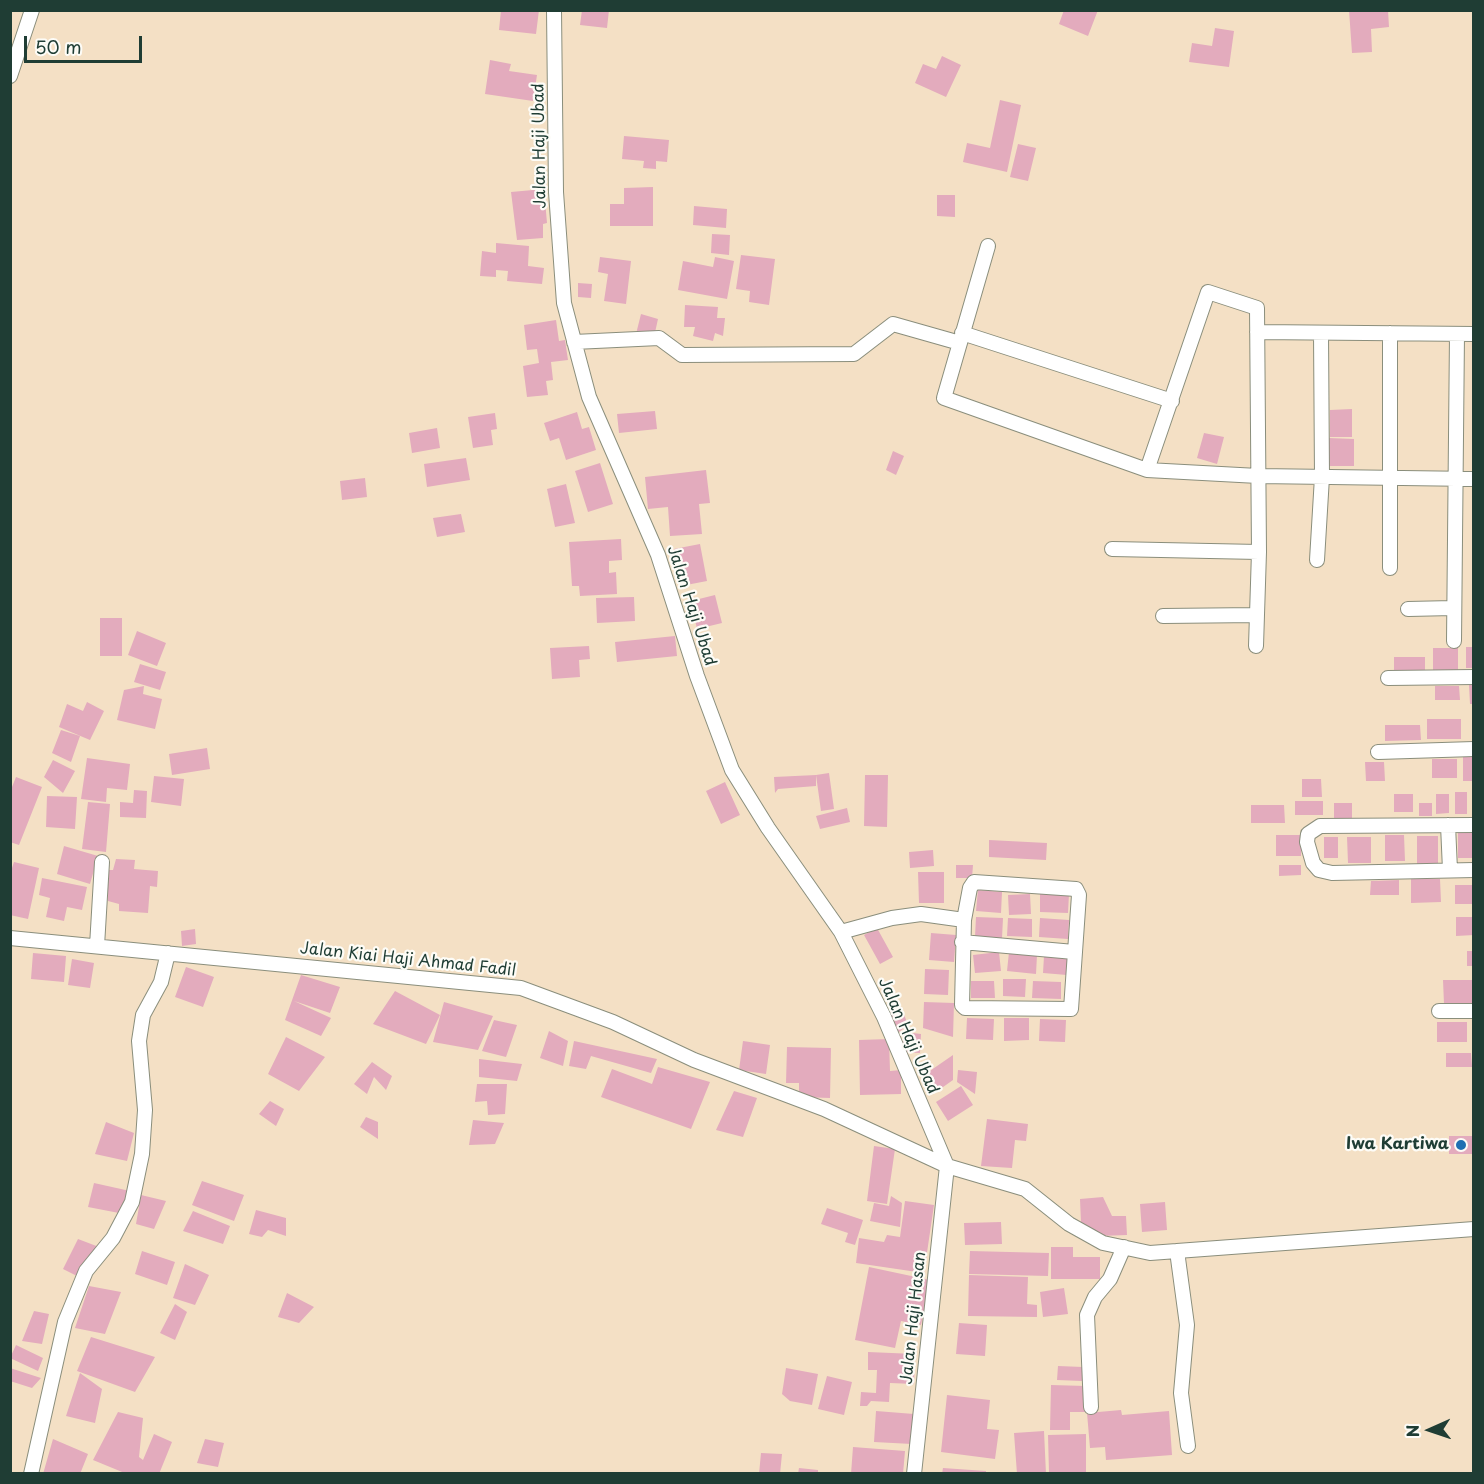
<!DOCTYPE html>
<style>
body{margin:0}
#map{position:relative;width:1484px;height:1484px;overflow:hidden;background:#f4e0c5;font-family:"Playpen Sans",sans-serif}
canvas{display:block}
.frame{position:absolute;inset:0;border:12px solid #1f3d34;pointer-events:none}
.north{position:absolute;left:1400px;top:1400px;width:60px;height:60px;-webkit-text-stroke:4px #fdfcf7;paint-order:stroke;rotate:267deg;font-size:16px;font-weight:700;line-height:24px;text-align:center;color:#1f3d34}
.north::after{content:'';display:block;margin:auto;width:21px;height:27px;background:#1f3d34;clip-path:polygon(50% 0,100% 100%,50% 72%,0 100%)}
.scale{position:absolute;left:24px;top:36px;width:118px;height:27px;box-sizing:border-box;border:3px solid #1f3d34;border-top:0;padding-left:8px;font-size:18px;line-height:21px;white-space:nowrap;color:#1f3d34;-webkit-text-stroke:4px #fdfcf7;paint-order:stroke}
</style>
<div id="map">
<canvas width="1484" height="1484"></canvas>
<div class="frame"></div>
<div class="north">N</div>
<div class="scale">50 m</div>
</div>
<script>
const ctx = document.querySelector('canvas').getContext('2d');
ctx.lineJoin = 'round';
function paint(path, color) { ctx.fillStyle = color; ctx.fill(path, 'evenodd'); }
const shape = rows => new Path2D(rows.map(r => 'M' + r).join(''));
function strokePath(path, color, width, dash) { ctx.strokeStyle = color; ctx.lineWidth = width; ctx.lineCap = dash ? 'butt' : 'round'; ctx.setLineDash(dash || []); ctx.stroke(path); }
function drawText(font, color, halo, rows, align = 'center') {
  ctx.font = font + ' "Playpen Sans",sans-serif'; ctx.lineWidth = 4.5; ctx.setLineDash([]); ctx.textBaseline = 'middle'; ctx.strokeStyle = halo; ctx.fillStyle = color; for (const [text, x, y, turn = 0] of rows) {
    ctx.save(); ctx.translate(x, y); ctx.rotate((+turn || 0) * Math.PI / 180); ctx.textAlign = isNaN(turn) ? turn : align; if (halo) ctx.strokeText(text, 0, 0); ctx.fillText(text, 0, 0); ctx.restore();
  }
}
paint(shape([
 [501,10,539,10,536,34,499,30],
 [582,10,609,10,607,28,580,25],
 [1064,10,1098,10,1088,36,1059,24],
 [1349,10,1388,10,1389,27,1371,29,1372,52,1352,53],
 [1215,28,1234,31,1229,67,1189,62,1192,43,1212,46],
 [942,56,961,65,946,97,915,83,923,64,936,69],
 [490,60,511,64,509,71,537,75,533,101,485,94],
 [1000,100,1021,105,1007,172,963,162,967,143,990,148],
 [624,136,669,140,667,162,656,161,656,169,643,168,644,161,622,159],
 [1018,144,1036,148,1028,181,1010,177],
 [653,187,653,226,610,226,610,204,624,204,624,188],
 [544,189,547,223,543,224,543,238,517,240,511,192],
 [937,195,955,195,955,217,937,216],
 [694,206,727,209,726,228,693,225],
 [712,234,730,235,729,255,711,253],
 [496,243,529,246,528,266,544,268,542,284,507,281,508,271,496,270,496,277,480,276,482,251,496,253],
 [741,255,775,259,769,305,749,302,750,291,736,289],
 [600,257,631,261,626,304,604,301,608,274,598,272],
 [715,257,734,261,727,299,678,290,683,261,713,267],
 [578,283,592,284,591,298,578,297],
 [685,305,718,307,717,318,725,318,723,336,715,333,713,341,693,336,695,327,684,327],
 [641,314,658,319,652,346,634,342],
 [556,320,559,341,565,340,568,360,551,362,553,380,546,381,548,395,527,397,523,366,539,363,537,349,527,350,524,325],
 [1352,409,1352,437,1330,437,1330,410],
 [655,411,657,429,619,433,617,414],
 [577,412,582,429,589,427,596,450,566,460,559,438,550,441,544,423],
 [495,413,497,429,491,430,493,445,473,448,468,417],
 [437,428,440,448,412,453,409,433],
 [1204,433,1224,437,1217,464,1197,458],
 [1328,438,1354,439,1354,466,1328,466],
 [893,451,904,456,896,475,886,470],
 [466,458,470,480,427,487,424,464],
 [600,463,613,504,588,512,575,471],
 [706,470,710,503,699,504,702,534,670,536,668,507,648,509,645,477],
 [365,478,367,497,342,500,340,481],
 [566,484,575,523,555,527,547,489],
 [461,514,465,532,437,537,433,518],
 [621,539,622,560,609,561,609,573,616,572,617,594,580,596,579,586,572,586,569,542],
 [700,544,707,581,681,586,674,549],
 [715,595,722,623,697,629,691,601],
 [634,597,635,621,597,623,596,598],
 [100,618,122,618,122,656,100,656],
 [137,631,166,643,157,666,128,655],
 [675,636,677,656,617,662,615,642],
 [589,646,590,659,579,660,580,677,552,679,550,648],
 [1466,647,1474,647,1474,668,1466,668],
 [1433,648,1458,648,1458,671,1433,671],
 [1394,657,1425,657,1425,671,1394,672],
 [140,664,166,672,160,690,134,682],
 [1469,685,1474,685,1474,704,1470,704],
 [144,686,143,694,162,699,155,729,117,720,124,690],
 [1435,686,1459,686,1460,700,1435,700],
 [87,702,104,711,90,740,59,727,67,704,83,711],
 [1427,719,1461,719,1461,739,1427,739],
 [1385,725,1420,725,1421,740,1385,741],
 [61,730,80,736,71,762,52,753],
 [207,748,210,769,172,775,169,754],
 [1463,757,1474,757,1474,781,1463,781],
 [87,758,130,764,127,790,107,788,106,802,81,799],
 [1432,759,1457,759,1457,778,1432,778],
 [53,760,75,771,63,793,44,777],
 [1365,762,1384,762,1385,781,1366,781],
 [829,773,834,809,821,811,816,775],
 [816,775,816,786,778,789,775,793,774,777],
 [865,775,888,775,887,827,864,826],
 [154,776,184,779,181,806,151,802],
 [16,777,42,787,19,845,10,842,10,792],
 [1302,779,1321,779,1322,797,1302,797],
 [725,782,740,815,721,824,706,791],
 [134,790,147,791,146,818,120,817,120,802,133,803],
 [1455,792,1467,792,1467,814,1455,814],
 [1394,794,1413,794,1413,812,1394,812],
 [1436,794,1449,794,1449,813,1436,814],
 [47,796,77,797,75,829,46,827],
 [1295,801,1323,801,1323,815,1295,815],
 [88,802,110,804,106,852,82,849],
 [1334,803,1352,803,1352,820,1334,820],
 [1419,803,1432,803,1432,816,1419,816],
 [1251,805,1284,805,1285,823,1251,823],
 [847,808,850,822,820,829,816,816],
 [1458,832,1474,832,1474,858,1458,858],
 [1276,835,1301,835,1301,856,1276,856],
 [1385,835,1404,835,1405,861,1385,861],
 [1417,836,1438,836,1438,865,1417,865],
 [1324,837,1338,837,1338,858,1324,858],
 [1347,837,1371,837,1371,863,1348,863],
 [989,840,1047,843,1046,860,989,857],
 [64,846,98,856,90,884,57,874],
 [933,850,934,866,910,868,909,852],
 [116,859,135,860,134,869,158,871,157,887,150,886,148,913,119,911,119,904,108,901,106,870,113,870],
 [14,862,39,868,28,919,10,915,10,874],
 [956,865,973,865,972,878,956,878],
 [1279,865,1301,865,1301,875,1279,876],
 [918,872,944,872,944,903,919,903],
 [42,878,87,887,82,910,67,907,64,921,46,917,50,898,39,895],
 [1411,879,1440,879,1441,902,1411,903],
 [1399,880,1399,895,1370,895,1371,881],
 [1455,885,1474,885,1474,904,1455,904],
 [978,890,1002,892,1001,913,976,911],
 [1040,893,1069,894,1068,913,1040,912],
 [1030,894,1031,914,1009,915,1008,895],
 [976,917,1003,918,1002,938,975,937],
 [1456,917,1474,917,1474,935,1456,936],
 [1008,918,1032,919,1032,937,1007,936],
 [1040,918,1069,920,1068,939,1039,937],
 [877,928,893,957,880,964,864,935],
 [195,929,196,944,182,946,181,931],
 [931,933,956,935,954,962,929,960],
 [1467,951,1474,951,1474,966,1467,966],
 [999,952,1001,971,975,973,973,955],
 [1009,952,1037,955,1036,974,1007,971],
 [33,953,66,956,64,982,31,979],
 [1044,956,1068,958,1067,975,1043,973],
 [72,959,94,963,90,988,68,985],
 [186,967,214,977,203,1007,175,997],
 [925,969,949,970,948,995,924,994],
 [301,975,340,987,330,1013,294,1001,331,1018,321,1036,285,1020],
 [1003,979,1026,979,1025,997,1003,996],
 [1443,980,1474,980,1474,1004,1444,1004],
 [971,981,994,981,995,998,971,998],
 [1033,981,1061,982,1061,999,1032,998],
 [395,991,440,1015,426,1044,373,1024],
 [444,1002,493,1016,478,1050,433,1042],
 [924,1002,954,1003,953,1037,923,1028],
 [900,1004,908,1025,895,1035,887,1016],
 [967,1018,994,1019,993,1040,966,1039],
 [1004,1018,1029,1018,1029,1040,1004,1041],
 [1040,1019,1066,1020,1065,1042,1039,1041],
 [494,1020,517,1025,506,1057,482,1051],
 [1437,1022,1467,1022,1467,1042,1437,1042],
 [549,1031,568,1041,563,1066,540,1058],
 [904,1032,921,1034,920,1053,902,1052],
 [286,1037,325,1057,299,1091,268,1074],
 [889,1039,890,1071,901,1070,901,1094,860,1095,859,1040],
 [574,1041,657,1059,651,1073,591,1056,586,1069,569,1066],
 [743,1041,770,1045,766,1074,739,1070],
 [787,1047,831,1048,830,1098,799,1097,799,1083,786,1083],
 [1446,1053,1471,1053,1472,1067,1446,1067],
 [953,1055,953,1080,936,1092,924,1075],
 [479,1059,522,1064,517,1081,479,1077],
 [372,1062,392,1076,386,1090,374,1077,367,1094,354,1084],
 [658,1067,710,1082,691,1129,601,1097,612,1069,652,1084],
 [958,1070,977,1072,975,1094,957,1082],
 [477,1084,507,1084,505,1114,488,1115,487,1101,475,1102],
 [961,1086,973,1105,948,1121,936,1102],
 [734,1091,757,1098,743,1137,716,1130],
 [270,1101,284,1109,276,1126,259,1114],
 [366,1117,378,1122,378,1139,360,1127],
 [987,1119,1028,1124,1026,1141,1015,1140,1012,1168,981,1166],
 [473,1120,504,1123,495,1144,469,1145],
 [106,1122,134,1133,127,1161,95,1154],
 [1449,1136,1474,1136,1474,1154,1449,1154],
 [874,1146,895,1149,887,1204,867,1201],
 [202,1181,244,1195,234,1221,192,1205],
 [94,1183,130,1191,119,1213,88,1207],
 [141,1195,166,1201,154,1229,136,1224],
 [891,1196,902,1203,900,1227,870,1221,874,1203,889,1206],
 [1103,1197,1112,1216,1126,1216,1127,1235,1099,1236,1081,1223,1080,1199],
 [905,1201,934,1205,924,1273,856,1263,859,1238,884,1242,887,1235,900,1237],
 [1165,1202,1167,1230,1142,1232,1140,1204],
 [827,1208,863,1220,855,1245,845,1242,848,1233,821,1224],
 [256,1210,286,1218,286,1236,268,1230,262,1237,249,1234],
 [193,1211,230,1226,223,1244,183,1231],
 [1001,1222,1002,1244,965,1245,964,1223],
 [78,1239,99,1247,77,1276,63,1269],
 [1051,1247,1073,1247,1073,1257,1100,1257,1100,1279,1051,1279],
 [142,1251,175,1262,167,1285,135,1274],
 [970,1251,1049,1253,1048,1276,969,1274],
 [185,1264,209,1275,195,1305,173,1298],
 [869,1267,930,1280,921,1325,901,1321,895,1348,855,1340],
 [969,1275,1028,1277,1027,1304,1037,1305,1037,1317,968,1316],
 [89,1286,121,1292,105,1334,75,1328],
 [1064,1288,1068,1314,1043,1317,1040,1292],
 [287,1293,314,1307,299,1323,278,1317],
 [175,1304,187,1312,175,1340,160,1333],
 [34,1311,49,1314,42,1344,22,1341],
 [959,1323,987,1325,985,1356,956,1354],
 [91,1337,155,1357,135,1392,77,1371],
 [16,1345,43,1358,38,1371,10,1358],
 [868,1352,915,1354,914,1384,890,1383,889,1402,871,1401,867,1406,860,1406,861,1392,876,1393,877,1370,868,1370],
 [1058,1366,1083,1367,1082,1381,1057,1380],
 [10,1368,41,1378,32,1388,10,1381],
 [786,1368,818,1374,812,1405,790,1401,782,1394],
 [80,1373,102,1389,95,1423,66,1416],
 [827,1376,852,1382,844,1415,818,1409],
 [1051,1385,1086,1386,1085,1412,1070,1412,1070,1430,1050,1430],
 [947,1395,990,1400,987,1429,999,1430,995,1459,941,1452],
 [1121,1410,1122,1415,1169,1411,1172,1455,1106,1460,1105,1447,1090,1448,1087,1413],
 [876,1411,914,1414,912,1444,874,1442],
 [118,1412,143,1418,139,1457,143,1460,154,1434,172,1442,159,1474,127,1474,93,1460],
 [1044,1431,1046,1474,1017,1474,1014,1433],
 [1086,1434,1086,1472,1049,1473,1048,1435],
 [53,1439,88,1454,80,1474,43,1474],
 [205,1439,224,1443,218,1467,197,1463],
 [853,1447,905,1451,903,1474,851,1474],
 [761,1453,782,1454,780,1474,759,1474],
 [799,1468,818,1470,818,1474,798,1474],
 [943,1468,986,1471,986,1474,942,1474]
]), '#e3abbd');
const minor = shape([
 [554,10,556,192,564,303,589,397,658,555,697,676,732,770,768,828,841,932,884,1017,947,1166,914,1474],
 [10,76,32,10],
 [988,246,944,398,1147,470,1258,476,1474,479],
 [1257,332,1474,334],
 [962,333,1172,401],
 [574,342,659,338,682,355,854,354,893,324,960,343],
 [1147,470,1208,292,1257,308,1259,552,1256,646],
 [1112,549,1259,552],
 [1317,560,1322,477,1321,333],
 [1390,568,1390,333],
 [1408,609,1453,608],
 [1163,616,1257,615],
 [1454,641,1457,334],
 [1388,678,1474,677],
 [1378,752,1474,749],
 [1448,825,1450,870],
 [1474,825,1320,826,1308,834,1307,842,1313,863,1319,870,1332,873,1474,870],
 [974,882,1076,889,1079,895,1071,1009,965,1008,962,1005,964,920,970,888,974,882],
 [841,932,892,918,921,914,964,920],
 [10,938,521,988,613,1022,694,1060,824,1109,947,1166,1025,1189,1069,1224,1103,1243,1150,1253,1474,1229],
 [962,942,1074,952],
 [97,946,102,862],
 [1439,1011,1474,1011],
 [1177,1251,1187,1325,1181,1393,1188,1446],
 [1091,1407,1087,1315,1095,1297,1110,1279,1124,1247],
 [31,1474,65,1322,86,1271,113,1238,132,1202,142,1154,145,1110,139,1041,143,1015,161,982,168,953]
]);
strokePath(minor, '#8a8e7c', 16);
strokePath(minor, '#fff', 14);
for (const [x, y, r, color] of [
 [1461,1145,6,"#1f6fb2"]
]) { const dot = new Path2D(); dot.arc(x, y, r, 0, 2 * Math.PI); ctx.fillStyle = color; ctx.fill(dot); strokePath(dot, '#fdfcf7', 2); }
drawText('16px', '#1f3d34', '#fdfcf7', [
 ["Jalan Haji Ubad",540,146,-91],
 ["Jalan Haji Ubad",691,606,72],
 ["Jalan Kiai Haji Ahmad Fadil",408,960,6],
 ["Jalan Haji Ubad",908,1036,66],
 ["Jalan Haji Hasan",914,1318,-84]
]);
drawText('bold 16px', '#1f3d34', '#fdfcf7', [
 ["Iwa Kartiwa",1449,1145]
], 'right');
</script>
